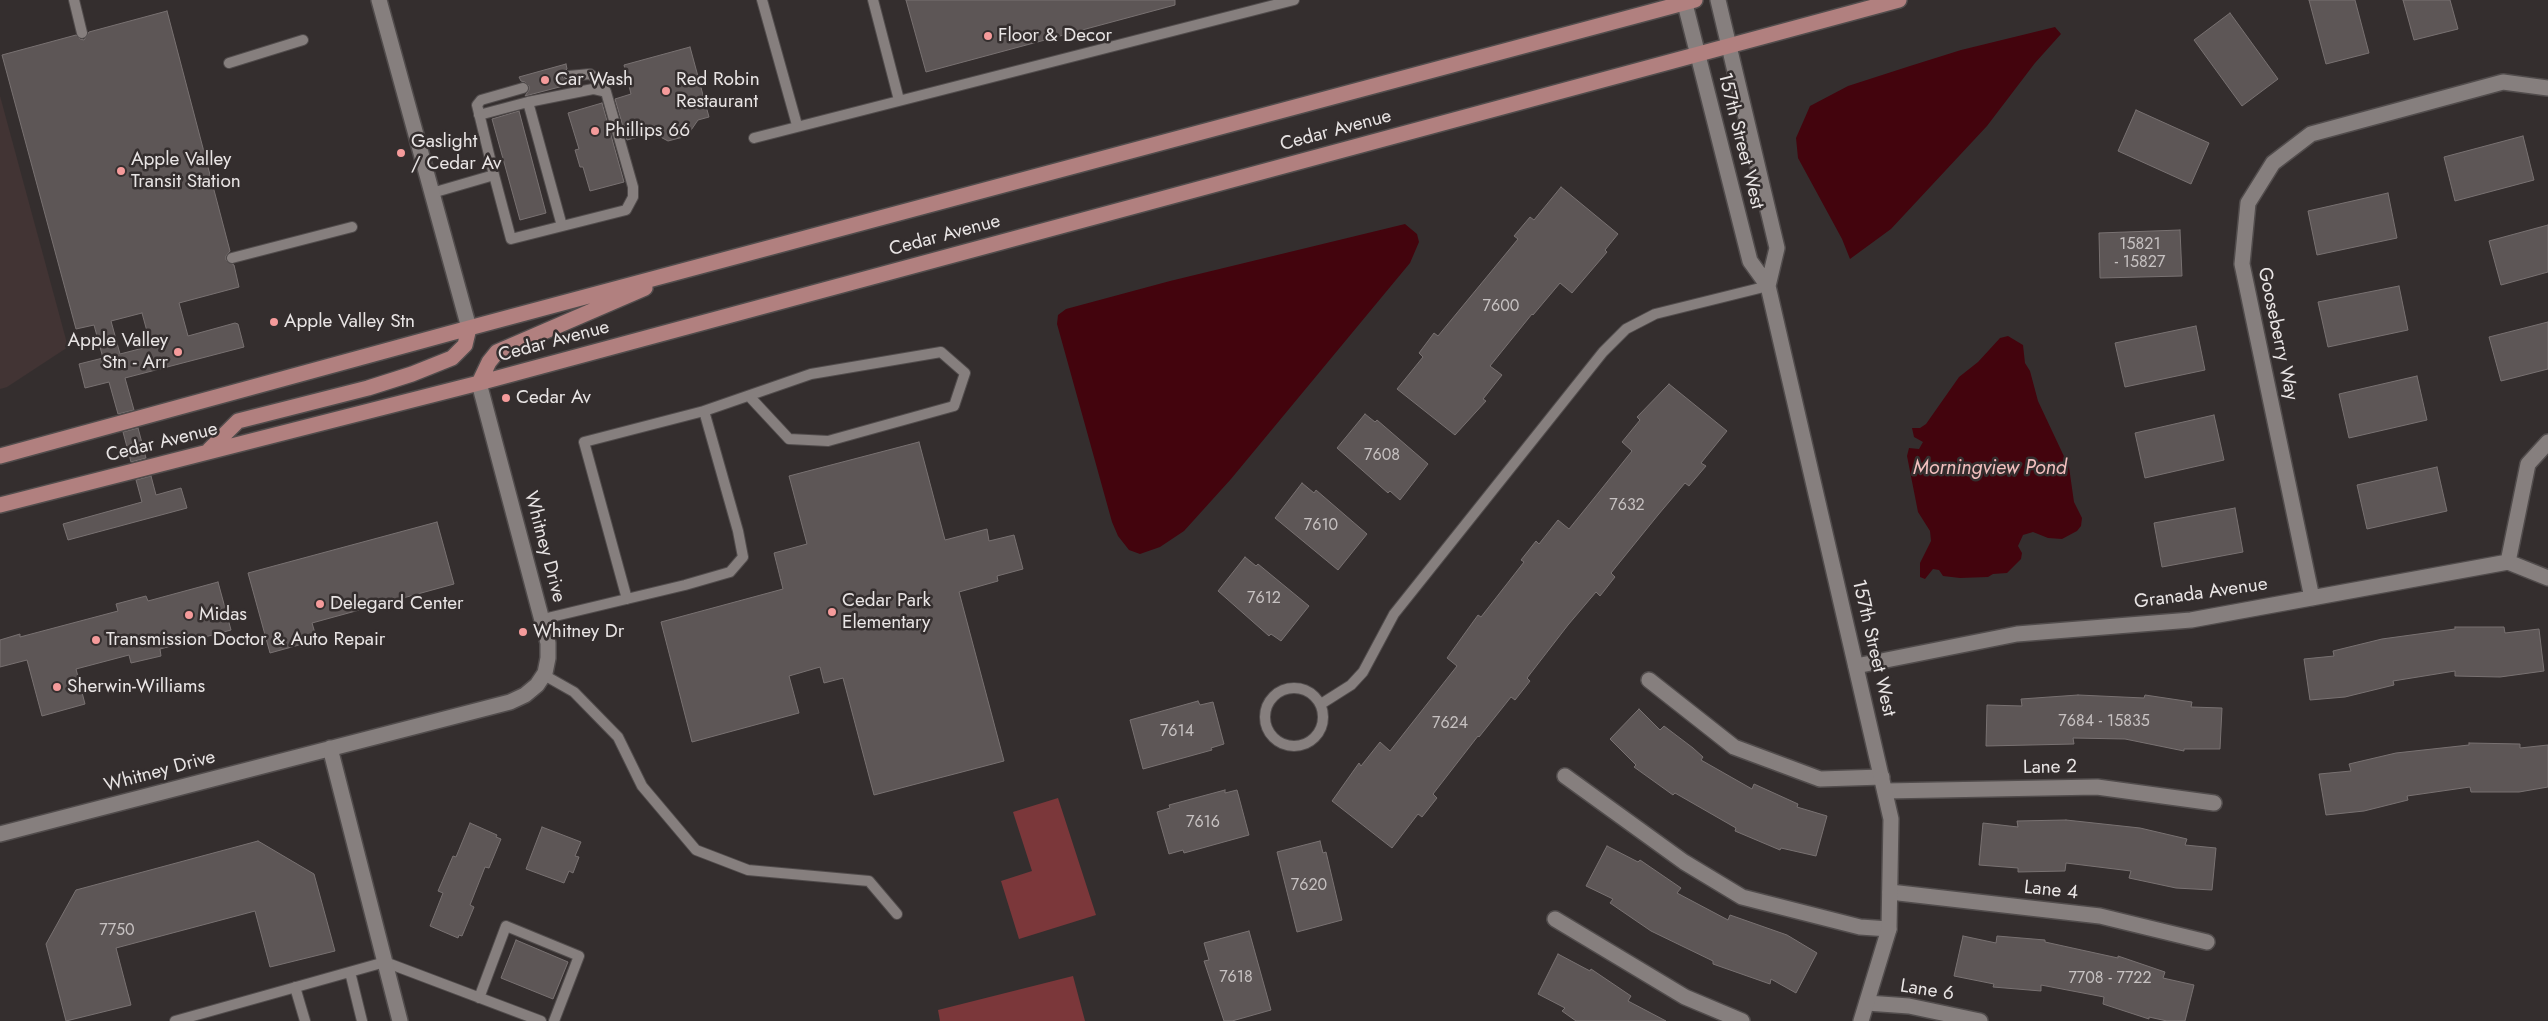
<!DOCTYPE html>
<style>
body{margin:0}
canvas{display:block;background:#342e2e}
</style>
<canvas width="2548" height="1021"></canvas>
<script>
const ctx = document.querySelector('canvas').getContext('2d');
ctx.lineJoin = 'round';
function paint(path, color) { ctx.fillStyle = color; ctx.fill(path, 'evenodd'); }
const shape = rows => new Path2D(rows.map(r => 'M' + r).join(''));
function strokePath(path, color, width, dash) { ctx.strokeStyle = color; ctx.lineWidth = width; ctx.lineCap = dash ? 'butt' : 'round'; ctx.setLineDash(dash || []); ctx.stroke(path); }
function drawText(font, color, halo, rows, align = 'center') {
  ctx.font = font + ' Jost,sans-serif'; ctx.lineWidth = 5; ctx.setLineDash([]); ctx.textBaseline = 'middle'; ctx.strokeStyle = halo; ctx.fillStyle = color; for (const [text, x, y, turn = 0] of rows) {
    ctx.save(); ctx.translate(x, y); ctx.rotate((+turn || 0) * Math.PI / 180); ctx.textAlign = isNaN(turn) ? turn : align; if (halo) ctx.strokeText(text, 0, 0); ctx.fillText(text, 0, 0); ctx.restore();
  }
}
paint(shape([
 [0,96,68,347,7,387,0,389]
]), '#423434');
paint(shape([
 [1058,798,1096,915,1019,939,1001,881,1032,871,1013,812],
 [1073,976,1085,1021,940,1021,938,1010]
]), '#7b373a');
paint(shape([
 [2055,27,2061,34,2035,63,1987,126,1891,229,1850,259,1842,239,1798,158,1796,138,1810,106,1848,86,1910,66,1961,50],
 [1405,224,1417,234,1419,242,1410,263,1231,479,1184,531,1160,547,1140,554,1129,550,1118,536,1112,522,1057,324,1058,315,1066,309,1170,281],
 [2008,336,2023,345,2025,363,2030,371,2038,401,2069,467,2074,502,2082,518,2081,526,2077,531,2062,539,2048,538,2033,532,2023,535,2018,546,2022,553,2021,559,2007,573,1993,574,1988,577,1960,578,1943,576,1939,570,1933,569,1925,579,1920,577,1920,563,1931,541,1930,531,1918,512,1907,456,1909,448,1919,449,1923,442,1914,437,1912,428,1920,428,1926,424,1959,377,1978,362,2000,338]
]), '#43040d');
const building = shape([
 [906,0,1175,0,1175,5,926,72,906,0],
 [2309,0,2355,0,2369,53,2326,64,2309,0],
 [2403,0,2450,0,2458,29,2414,40,2403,0],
 [167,11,230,251,226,256,226,260,234,265,239,287,179,303,188,336,235,323,238,324,244,347,125,378,134,410,118,414,109,382,85,388,79,364,103,358,94,325,76,329,2,55,76,35,80,39,84,40,89,32,167,11],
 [142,313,151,346,120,354,111,321,142,313],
 [2230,13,2278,79,2242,106,2194,40,2230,13],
 [690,47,709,117,698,120,687,136,668,141,653,133,627,140,615,99,631,94,624,65,690,47],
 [566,64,567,69,563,73,562,77,571,84,525,96,529,90,529,86,525,82,521,81,519,77,566,64],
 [602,103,624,182,590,191,583,167,580,167,575,150,579,149,568,113,602,103],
 [2136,110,2209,143,2191,184,2118,151,2136,110],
 [519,111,546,213,520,220,492,119,519,111],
 [2523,136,2534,180,2455,201,2444,157,2523,136],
 [1561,187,1618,234,1605,250,1607,252,1572,293,1560,283,1533,315,1532,314,1490,366,1502,375,1483,399,1486,401,1455,435,1397,389,1423,357,1419,353,1434,333,1438,336,1518,239,1514,236,1530,217,1534,220,1561,187],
 [2388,193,2397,238,2317,255,2308,211,2388,193],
 [2548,225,2548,272,2501,285,2489,241,2548,225],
 [2180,230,2182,276,2100,278,2099,233,2180,230],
 [2399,286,2408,330,2328,347,2318,302,2399,286],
 [2548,322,2548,369,2501,381,2489,337,2548,322],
 [2196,326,2205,370,2125,387,2115,343,2196,326],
 [2417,376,2427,420,2349,438,2339,394,2417,376],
 [1669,384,1727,431,1701,463,1706,466,1689,486,1685,483,1658,515,1611,573,1615,577,1600,596,1596,592,1568,625,1527,678,1530,681,1515,700,1511,697,1479,737,1478,736,1433,794,1437,798,1422,817,1418,814,1392,848,1332,801,1359,763,1361,766,1380,742,1390,751,1457,666,1447,658,1478,615,1481,617,1524,562,1521,560,1536,541,1539,544,1558,520,1569,529,1595,497,1632,451,1622,442,1640,420,1637,417,1669,384],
 [1365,414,1375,422,1377,420,1428,464,1400,500,1390,491,1388,493,1337,448,1365,414],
 [2214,415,2224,460,2145,478,2135,433,2214,415],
 [138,428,146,458,131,462,123,432,138,428],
 [919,442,945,540,987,529,989,541,1014,535,1023,569,997,576,998,581,959,592,1004,761,874,795,843,678,824,683,820,667,789,676,799,713,692,742,661,622,783,589,774,553,807,544,789,476,919,442],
 [2437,467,2447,511,2367,529,2357,485,2437,467],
 [151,476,156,495,181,488,187,508,68,540,63,524,142,502,136,480,151,476],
 [1302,483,1314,493,1316,490,1367,534,1338,570,1275,518,1302,483],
 [2235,508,2243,552,2162,567,2154,523,2235,508],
 [437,522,454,584,312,623,317,640,270,653,248,573,437,522],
 [1245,557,1256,566,1258,564,1309,606,1281,641,1271,634,1269,636,1218,591,1245,557],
 [218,582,231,630,160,649,161,656,131,663,129,655,76,669,85,704,42,716,27,660,0,667,0,640,20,634,20,637,118,611,116,604,146,596,148,601,218,582],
 [2455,627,2504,627,2505,633,2539,629,2544,671,2500,677,2455,676,2455,671,2393,681,2394,685,2345,697,2310,700,2304,659,2334,656,2333,651,2382,639,2455,629,2455,627],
 [2078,695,2144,698,2145,695,2192,702,2191,707,2222,708,2220,749,2184,749,2184,751,2125,739,2073,738,2074,744,1986,746,1987,705,2022,706,2021,699,2078,695],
 [1198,701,1200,705,1213,702,1224,744,1211,748,1212,750,1143,769,1130,720,1198,701],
 [1639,709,1660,730,1664,726,1693,748,1703,757,1701,760,1752,789,1754,784,1798,804,1797,807,1827,816,1816,856,1781,848,1780,850,1735,831,1736,828,1675,793,1673,795,1634,767,1636,765,1610,739,1639,709],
 [2469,743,2520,744,2520,748,2548,745,2548,787,2519,792,2471,792,2470,787,2407,796,2408,800,2364,811,2326,815,2319,774,2351,771,2349,764,2396,753,2469,745,2469,743],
 [1225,790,1225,793,1237,790,1249,835,1184,853,1183,850,1169,854,1157,812,1170,808,1169,805,1225,790],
 [2066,820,2140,828,2187,839,2185,845,2216,848,2212,890,2176,888,2129,878,2131,871,2066,863,2065,871,2018,872,2018,868,1979,865,1983,823,2018,827,2017,821,2066,820],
 [470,823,497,835,496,837,501,839,489,868,485,867,470,905,474,907,462,936,459,935,458,938,430,926,443,893,438,891,453,856,456,857,470,823],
 [542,827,581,842,575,856,579,857,573,873,569,871,564,883,526,869,542,827],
 [258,841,314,874,335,951,270,967,255,911,116,948,131,1005,66,1021,46,944,76,890,258,841],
 [1320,841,1323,853,1326,852,1342,920,1297,932,1277,852,1320,841],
 [1607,846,1638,862,1640,860,1681,888,1677,893,1728,920,1730,915,1787,935,1817,953,1796,993,1771,979,1770,984,1713,964,1713,961,1651,931,1610,903,1613,899,1586,886,1607,846],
 [1249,931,1271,1010,1232,1021,1224,1021,1204,961,1209,960,1204,943,1249,931],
 [1963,936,1996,943,1997,936,2045,940,2045,942,2118,958,2118,956,2165,972,2163,978,2194,985,2185,1021,2167,1021,2149,1017,2149,1019,2103,1004,2104,997,2041,985,2041,991,1993,987,1994,984,1954,976,1963,936],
 [516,940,568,962,553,999,501,978,516,940],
 [1558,954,1590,971,1591,969,1631,996,1628,1001,1666,1021,1576,1021,1562,1011,1565,1008,1538,994,1558,954]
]);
paint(building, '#5d5656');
strokePath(building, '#787171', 1);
const service = shape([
 [74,0,82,33],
 [762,0,797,125],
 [873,0,899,100],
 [229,63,303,40],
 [528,102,593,89,606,92],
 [479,115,528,102,562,226],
 [754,138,1294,0],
 [494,175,477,105,481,100,523,88],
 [432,193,494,175,511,239,626,210,633,197,633,187,606,92,602,83,590,74,569,76],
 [232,258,352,227],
 [704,411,811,374,941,352,965,373,954,406,828,441,789,439,749,396],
 [543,619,685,585,730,572,743,557,738,531,704,411,584,442,627,599],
 [544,675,574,692,618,737,642,786,696,850,748,870,869,881,897,914],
 '1265 717a29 29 0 1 1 58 0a29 29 0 1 1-58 0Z',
 [1321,704,1351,685,1363,672,1394,614,1603,352,1626,329,1655,314,1768,286],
 [350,972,362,1021],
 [295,987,305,1021],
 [479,998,506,926,579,956,554,1021],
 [175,1021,385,962,541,1021]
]);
const minor = shape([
 [379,0,469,328],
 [2508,562,2528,464,2548,442],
 [2312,598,2242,264,2248,203,2273,163,2311,134,2503,82,2548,88],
 [1856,666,2017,634,2191,620,2508,562,2548,578],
 [1649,680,1734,747,1820,779,1882,777],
 [330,748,400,1021],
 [1565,776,1684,862,1742,897,1860,927,1889,929],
 [1885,791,2097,787,2214,803],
 [0,834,510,702,525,695,537,685,545,673,548,658,548,643,479,383],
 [1890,892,2100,916,2207,942],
 [1555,919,1685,997,1742,1021],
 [1867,1003,1909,1006,1980,1021]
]);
const tertiary = shape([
 [1684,0,1750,261,1768,286,1891,819,1889,929,1861,1021],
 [1718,0,1777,248,1768,286]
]);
const primary = shape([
 [479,383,489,362,497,352,645,288],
 [209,450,238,421,368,388,412,374,452,358,465,345,469,328],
 [0,456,469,328,1695,0],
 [0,505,479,383,1899,0]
]);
strokePath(service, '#514c4c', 12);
strokePath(minor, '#514c4c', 18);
strokePath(tertiary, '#514c4c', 18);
strokePath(primary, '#514c4c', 18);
strokePath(service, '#867f7e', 10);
strokePath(minor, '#867f7e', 15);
strokePath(tertiary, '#867f7e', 15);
strokePath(primary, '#b1807f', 15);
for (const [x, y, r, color] of [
 [988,36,5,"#f59b9b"],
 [545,80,5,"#f59b9b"],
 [666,91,5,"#f59b9b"],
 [595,131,5,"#f59b9b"],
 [401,153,5,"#f59b9b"],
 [121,171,5,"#f59b9b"],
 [274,322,5,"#f59b9b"],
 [178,352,5,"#f59b9b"],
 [506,398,5,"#f59b9b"],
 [320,604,5,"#f59b9b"],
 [832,612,5,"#f59b9b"],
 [189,615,5,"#f59b9b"],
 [523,632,5,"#f59b9b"],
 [96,640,5,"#f59b9b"],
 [57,687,5,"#f59b9b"]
]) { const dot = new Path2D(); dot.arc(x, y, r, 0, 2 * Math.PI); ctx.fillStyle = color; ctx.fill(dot); strokePath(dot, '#342e2e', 2); }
drawText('16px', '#c6c1c1', null, [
 ["15821",2140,245],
 ["- 15827",2140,263],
 ["7600",1501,307],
 ["7608",1382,456],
 ["7632",1627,506],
 ["7610",1321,526],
 ["7612",1264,599],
 ["7684 - 15835",2104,722],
 ["7624",1450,724],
 ["7614",1177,732],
 ["7616",1203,823],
 ["7620",1309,886],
 ["7750",117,931],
 ["7618",1236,978],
 ["7708 - 7722",2110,979]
]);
drawText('19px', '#e9e5e5', '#342e2e', [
 ["Floor & Decor",998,36],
 ["Car Wash",555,80],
 ["Red Robin",676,80],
 ["Restaurant",676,102],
 ["Phillips 66",605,131],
 ["Gaslight",411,142],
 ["/ Cedar Av",411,164],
 ["Apple Valley",131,160],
 ["Transit Station",131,182],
 ["Apple Valley Stn",284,322],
 ["Apple Valley",168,341,"right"],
 ["Stn - Arr",168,363,"right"],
 ["Cedar Av",516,398],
 ["Cedar Park",842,601],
 ["Elementary",842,623],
 ["Delegard Center",330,604],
 ["Midas",199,615],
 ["Whitney Dr",533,632],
 ["Transmission Doctor & Auto Repair",106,640],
 ["Sherwin-Williams",67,687]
], 'left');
drawText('19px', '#e9e5e5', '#342e2e', [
 ["Cedar Avenue",1336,131,-15],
 ["157th Street West",1740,141,76],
 ["Cedar Avenue",945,236,-15],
 ["Gooseberry Way",2277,334,78],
 ["Cedar Avenue",554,342,-15],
 ["Cedar Avenue",162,443,-14],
 ["Whitney Drive",544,547,75],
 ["Granada Avenue",2201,594,-8],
 ["157th Street West",1873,648,77],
 ["Lane 2",2050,768,-1],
 ["Whitney Drive",160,772,-15],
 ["Lane 4",2051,891,6],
 ["Lane 6",1927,991,9]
]);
drawText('italic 20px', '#f2bfbe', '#342e2e', [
 ["Morningview Pond",1990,469]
]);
</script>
